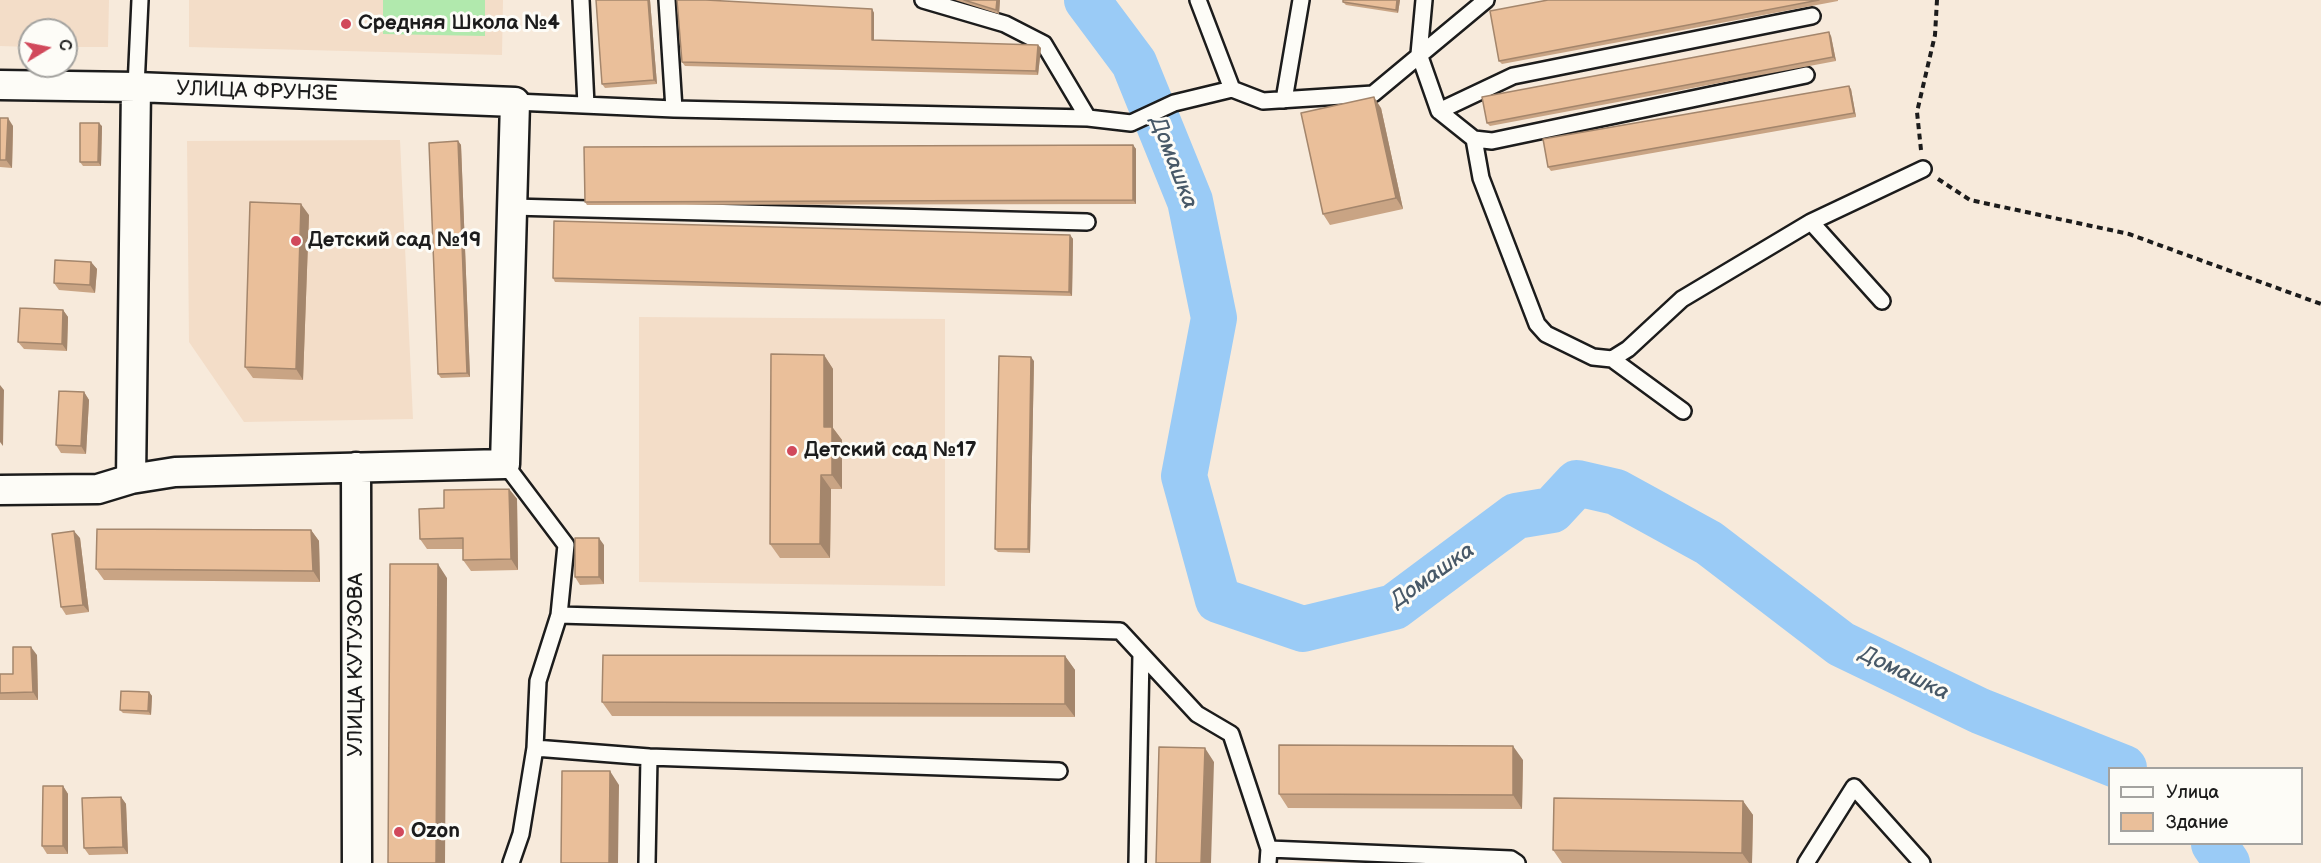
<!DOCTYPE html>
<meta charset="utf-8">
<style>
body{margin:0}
#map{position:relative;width:2321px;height:863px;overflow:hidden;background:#f7eadb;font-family:"Balsamiq Sans",sans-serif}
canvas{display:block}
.legend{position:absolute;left:2108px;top:767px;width:195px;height:78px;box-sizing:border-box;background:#fdfcf7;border:2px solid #a3a29f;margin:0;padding:8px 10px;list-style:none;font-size:18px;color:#1c1c1c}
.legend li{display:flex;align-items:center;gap:12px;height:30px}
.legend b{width:30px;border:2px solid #a3a29f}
.north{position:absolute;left:18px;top:18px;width:60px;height:60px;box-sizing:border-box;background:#fdfcf7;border:2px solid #a3a29f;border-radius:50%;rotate:80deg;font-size:16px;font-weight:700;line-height:24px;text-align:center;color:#1c1c1c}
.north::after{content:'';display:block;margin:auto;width:21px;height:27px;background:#d1495b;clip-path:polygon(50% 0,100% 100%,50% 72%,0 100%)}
</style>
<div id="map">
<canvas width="2321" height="863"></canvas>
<ul class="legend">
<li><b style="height:8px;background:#fdfcf7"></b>Улица</li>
<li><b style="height:16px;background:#eabf9a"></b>Здание</li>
</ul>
<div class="north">С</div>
</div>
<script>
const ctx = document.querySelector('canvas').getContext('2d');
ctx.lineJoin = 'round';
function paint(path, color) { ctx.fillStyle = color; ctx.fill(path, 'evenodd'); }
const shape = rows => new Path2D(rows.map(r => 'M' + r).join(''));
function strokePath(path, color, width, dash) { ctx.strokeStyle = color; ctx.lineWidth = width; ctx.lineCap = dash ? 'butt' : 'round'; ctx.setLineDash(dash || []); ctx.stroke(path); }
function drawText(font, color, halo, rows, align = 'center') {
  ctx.font = font + ' "Balsamiq Sans",sans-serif'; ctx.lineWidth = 6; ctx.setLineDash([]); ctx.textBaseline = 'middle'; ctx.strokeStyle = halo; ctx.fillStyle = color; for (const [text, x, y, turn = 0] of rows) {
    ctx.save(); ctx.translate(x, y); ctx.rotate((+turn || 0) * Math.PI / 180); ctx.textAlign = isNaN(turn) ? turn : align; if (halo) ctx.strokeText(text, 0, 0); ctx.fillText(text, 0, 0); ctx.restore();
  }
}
paint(shape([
 [0,0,109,0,108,47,66,47,66,30,30,30,30,47,0,46],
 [189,0,503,0,502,55,189,47],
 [400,140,413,419,244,422,189,342,187,141],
 [639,317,945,319,945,586,639,582]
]), '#f3ddc8');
paint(shape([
 [383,0,485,0,485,36,383,34]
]), '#b1e9ad');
strokePath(shape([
 [1087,0,1134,63,1190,201,1214,318,1184,476,1218,600,1303,629,1394,607,1516,516,1552,510,1577,483,1616,492,1709,543,1841,644,1980,711,2124,768],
 [2214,844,2227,863]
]), '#9acbf6', 46);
const lane = shape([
 [581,0,586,105],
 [667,0,674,109],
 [923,0,1005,24,1044,44,1088,118],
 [1198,0,1232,89],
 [1424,0,1419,54,1439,111,1474,139,1492,141,1806,75],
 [136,87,140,0],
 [1284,100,1301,0],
 [515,102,674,109,1088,118,1131,123,1174,103,1232,89,1263,101,1373,94,1486,0],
 [1439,111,1513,76,1812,16],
 [1474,139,1481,178,1537,324,1546,334,1593,357,1612,359,1628,349,1682,299,1811,222,1923,169],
 [512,207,1087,222],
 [1811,222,1882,301],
 [1612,359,1683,411],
 [505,464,566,545,559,615,1120,631,1197,714,1231,734,1269,849],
 [535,748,649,757],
 [511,863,521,834,535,748,538,681,559,615],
 [647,863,649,757,1059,771],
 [1137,863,1141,654],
 [1268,863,1269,849,1511,859,1517,863],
 [1806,863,1854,787,1922,863]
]);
const street = shape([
 [0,85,136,87,515,102,505,464,175,472,131,479,98,489,0,490],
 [356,467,357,863],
 [131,479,136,87]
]);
strokePath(lane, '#1c1c1c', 20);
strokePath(street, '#1c1c1c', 33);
strokePath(shape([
 [1921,150,1917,112,1935,35,1937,0],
 [1938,179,1970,200,2129,234,2321,304]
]), '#1c1c1c', 4, [6, 4.5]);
strokePath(lane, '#fdfcf7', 15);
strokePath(street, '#fdfcf7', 28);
paint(shape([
 [596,0,650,0,657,84,605,88,602,84],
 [955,0,1000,0,999,14],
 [1343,0,1400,0,1398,13,1346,5,1343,2],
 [1548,0,1838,0,1838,1,1502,64,1499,61],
 [872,9,874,13,874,40,1038,45,1041,48,1038,75,685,66,682,62],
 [1831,36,1836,61,1490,126,1487,123],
 [1851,89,1856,117,1551,171,1548,167],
 [1381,108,1403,209,1330,225,1323,214],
 [0,118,13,126,12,168,0,167],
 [102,126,101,166,83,166,80,162],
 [458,141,461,145,470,377,441,378,438,374],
 [1133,145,1136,149,1136,204,587,205,585,202],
 [309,215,303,380,253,378,245,367],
 [1070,235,1073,239,1072,296,555,282,553,278],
 [91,262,97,269,95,293,59,290,54,283],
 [63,310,68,317,67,351,24,349,18,342],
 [824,355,833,369,833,428,842,440,842,489,831,489,830,558,780,558,770,544],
 [1034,361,1030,553,998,552,995,549],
 [84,392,89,400,86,454,61,453,56,445],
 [509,489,517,499,518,570,471,571,463,560,463,549,427,549,420,539,444,508],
 [311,530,319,541,320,582,104,580,96,569],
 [80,538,89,612,66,615,61,607],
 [604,545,604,584,580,585,575,577],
 [37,655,38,700,0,700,0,674,13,674],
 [1065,656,1075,670,1075,717,612,716,602,702],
 [149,692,152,696,151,715,123,713,120,710],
 [1523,760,1522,809,1288,808,1279,794],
 [63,786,68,794,68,854,47,854,42,846],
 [121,797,126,804,128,854,89,855,84,848],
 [1743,801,1753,815,1752,863,1562,863,1553,850]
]), '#c9a484');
paint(shape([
 [648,0,650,0,657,84,654,80],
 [997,0,1000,0,999,14,996,10],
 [1397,0,1400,0,1398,13,1396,10],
 [872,9,874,13,874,44,872,40],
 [1829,32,1831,36,1836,61,1833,57],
 [1038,45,1041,48,1038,75,1036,71],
 [1849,86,1851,89,1856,117,1854,113],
 [1374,97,1381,108,1403,209,1396,198],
 [8,118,13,126,12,168,6,160],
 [99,123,102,126,101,166,98,162],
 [458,141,461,145,470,377,467,373],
 [1133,145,1136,149,1136,204,1133,200],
 [301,204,309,215,303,380,296,369],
 [1070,235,1073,239,1072,296,1069,292],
 [91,262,97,269,95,293,90,285],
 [63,310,68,317,67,351,62,344],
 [824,355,833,369,833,428,842,440,842,489,832,475,824,427],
 [1031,357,1034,361,1030,553,1028,549],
 [0,385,4,390,3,446,0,442],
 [84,392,89,400,86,454,81,446],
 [821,475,831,489,830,558,820,544],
 [509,489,517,499,518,570,511,559],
 [311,530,319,541,320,582,313,571],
 [74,531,80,538,89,612,83,605],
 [599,538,604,545,604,584,599,577],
 [438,564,447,578,445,863,436,863],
 [31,647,37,655,38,700,33,692],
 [1065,656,1075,670,1075,717,1065,704],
 [149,692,152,696,151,715,148,711],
 [1513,746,1523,760,1522,809,1513,795],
 [1205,748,1214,762,1211,863,1201,863],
 [610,771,619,785,618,863,609,863],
 [63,786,68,794,68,854,63,846],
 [121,797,126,804,128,854,123,847],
 [1743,801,1753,815,1752,863,1749,863,1742,853]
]), '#a4866c');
const building = shape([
 [596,0,648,0,654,80,602,84,596,0],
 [677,0,706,0,872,9,872,40,1038,45,1036,71,682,62,677,0],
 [964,0,997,0,996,10,964,0],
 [1343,0,1397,0,1396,10,1343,2,1343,0],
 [1548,0,1819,0,1499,61,1490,11,1548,0],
 [1829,32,1833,57,1487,123,1482,97,1829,32],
 [1849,86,1854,113,1548,167,1543,139,1849,86],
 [1374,97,1396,198,1323,214,1301,113,1374,97],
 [0,118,8,118,6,160,0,160,0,118],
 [80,123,99,123,98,162,80,162,80,123],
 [458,141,467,373,438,374,429,143,458,141],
 [1133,145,1133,200,585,202,584,147,1133,145],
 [250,202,301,204,296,369,245,367,250,202],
 [554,221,1070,235,1069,292,553,278,554,221],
 [55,260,91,262,90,285,54,283,55,260],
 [20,308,63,310,62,344,18,342,20,308],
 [771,354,824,355,824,427,832,427,832,475,821,475,820,544,770,544,771,354],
 [999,356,1031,357,1028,549,995,549,999,356],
 [59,391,84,392,81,446,56,445,59,391],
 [509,489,511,559,463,560,463,538,420,539,419,509,444,508,444,490,509,489],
 [97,529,311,530,313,571,96,569,97,529],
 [74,531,83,605,61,607,52,534,74,531],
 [575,538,599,538,599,577,575,577,575,538],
 [390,564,438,564,436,863,388,863,390,564],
 [13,647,31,647,33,692,0,693,0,674,13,674,13,647],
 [603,655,1065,656,1065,704,602,702,603,655],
 [121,691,149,692,148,711,120,710,121,691],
 [1279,745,1513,746,1513,795,1279,794,1279,745],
 [1159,747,1205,748,1201,863,1156,863,1159,747],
 [562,771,610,771,609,863,561,863,562,771],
 [43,786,63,786,63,846,42,846,43,786],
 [121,797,123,847,84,848,82,798,121,797],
 [1554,798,1743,801,1742,853,1553,850,1554,798]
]);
paint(building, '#eabf9a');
strokePath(building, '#a4866c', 1.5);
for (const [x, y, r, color] of [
 [346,24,6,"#d1495b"],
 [296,241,6,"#d1495b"],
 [792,451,6,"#d1495b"],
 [399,832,6,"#d1495b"]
]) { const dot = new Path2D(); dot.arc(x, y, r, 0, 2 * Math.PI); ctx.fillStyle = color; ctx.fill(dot); strokePath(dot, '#fdfcf7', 2); }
drawText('bold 21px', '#1c1c1c', '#fdfcf7', [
 ["Средняя Школа №4",358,24],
 ["Детский сад №19",308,241],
 ["Детский сад №17",804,451],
 ["Ozon",411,832]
], 'left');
drawText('21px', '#1c1c1c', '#fdfcf7', [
 ["УЛИЦА ФРУНЗЕ",257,92,2],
 ["УЛИЦА КУТУЗОВА",357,665,-90]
]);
drawText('italic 22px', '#485968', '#fdfcf7', [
 ["Домашка",1173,163,69],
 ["Домашка",1433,576,-35],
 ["Домашка",1904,674,26]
]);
</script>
